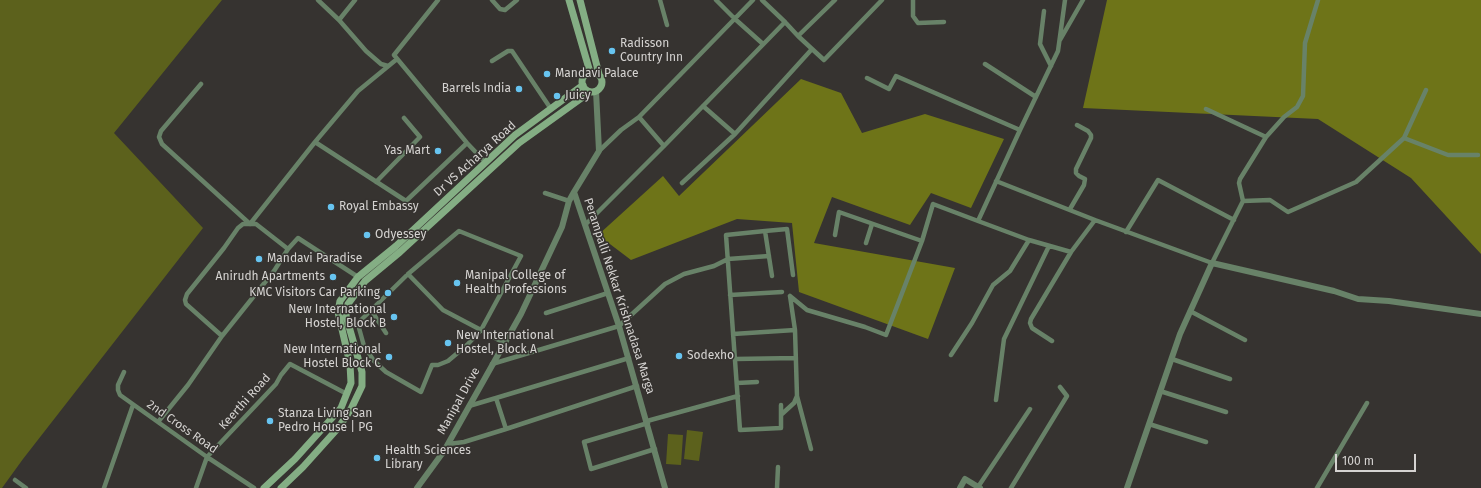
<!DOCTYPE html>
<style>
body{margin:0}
#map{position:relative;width:1481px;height:488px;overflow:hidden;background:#363330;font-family:"Fira Sans",sans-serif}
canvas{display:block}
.scale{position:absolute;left:1335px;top:454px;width:81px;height:18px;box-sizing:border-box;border:2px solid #d5d3d1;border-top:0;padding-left:5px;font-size:12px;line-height:14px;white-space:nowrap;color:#d5d3d1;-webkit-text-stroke:3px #363330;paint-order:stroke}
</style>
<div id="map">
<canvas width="1481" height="488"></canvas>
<div class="scale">100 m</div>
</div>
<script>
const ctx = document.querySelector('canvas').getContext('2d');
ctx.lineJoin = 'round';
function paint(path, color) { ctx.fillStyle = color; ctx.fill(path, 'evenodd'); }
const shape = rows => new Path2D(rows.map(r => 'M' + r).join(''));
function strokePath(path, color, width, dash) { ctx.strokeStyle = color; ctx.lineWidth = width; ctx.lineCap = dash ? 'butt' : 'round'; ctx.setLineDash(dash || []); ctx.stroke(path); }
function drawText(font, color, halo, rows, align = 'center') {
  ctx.font = font + ' "Fira Sans",sans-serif'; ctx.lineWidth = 3; ctx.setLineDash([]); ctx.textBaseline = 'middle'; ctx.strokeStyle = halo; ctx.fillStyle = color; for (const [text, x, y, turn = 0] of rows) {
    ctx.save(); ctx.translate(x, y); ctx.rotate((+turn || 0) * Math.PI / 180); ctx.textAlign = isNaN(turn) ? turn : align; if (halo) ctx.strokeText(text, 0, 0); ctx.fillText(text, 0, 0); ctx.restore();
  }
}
paint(shape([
 [0,0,222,0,114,133,203,228,23,459,2,488,0,488],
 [687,430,703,432,699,461,684,459],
 [668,434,683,435,681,465,666,464]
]), '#5c611c');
paint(shape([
 [1107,0,1481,0,1481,254,1411,178,1318,119,1083,108],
 [801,79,841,93,862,133,925,114,1004,139,971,208,931,193,910,225,832,197,814,243,955,268,928,339,799,292,792,223,737,219,631,260,598,235,663,176,679,196]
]), '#6e7418');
strokePath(shape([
 [318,0,339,20,366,51,381,64,388,66],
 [438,0,394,55,467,143,485,162],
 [492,0,500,9,505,10,517,0],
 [660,0,667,25],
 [716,0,735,19,763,44],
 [762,0,785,22],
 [835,0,798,36,824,60,882,0],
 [913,0,913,16,918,23,944,22],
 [1044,11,1040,44,1051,66],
 [339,20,355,0],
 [1060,40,1083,0],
 [397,59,358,91,315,142,406,201,467,143],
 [492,61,508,51,512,51,551,109],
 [985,64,1036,97],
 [867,78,889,89,896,76,1020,130,978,221,1029,240,1010,271,993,285,972,323,951,355],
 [201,84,161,131,159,137,162,144,250,224,315,142],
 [1206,109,1266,137],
 [639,117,664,146,785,22,798,36],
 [1020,130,1058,51,1065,0],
 [735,134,812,49],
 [1404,138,1448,155,1478,155],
 [599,151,621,130,639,117,753,0],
 [996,181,1095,220],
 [376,182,420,137,404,118],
 [682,183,735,134,703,106],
 [545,193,569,201],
 [1243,201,1270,200,1288,212,1356,182,1404,138,1426,90],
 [1070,209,1084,185,1085,179,1079,176,1076,173,1076,169,1091,138,1091,135,1088,131,1077,125],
 [585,225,664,146],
 [765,231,787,229,793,275],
 [1126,232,1158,180,1234,220],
 [835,235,839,212,922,241,933,204,978,221],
 [1029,240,1071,252,1095,220,1212,263,1243,201,1239,183,1240,179,1266,137,1284,117,1297,107,1303,96,1305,43,1318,0],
 [866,243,872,224],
 [408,274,459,231,521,256,481,330,467,345,448,361,438,365,432,365,421,392,386,372,374,361,364,346,359,328,360,321,408,274,443,310,481,330,504,343],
 [772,276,765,231,726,235,740,430,781,428,781,405],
 [730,295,782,292],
 [790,296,807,310,865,327,886,335,922,241],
 [371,310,386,333],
 [1190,311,1245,340],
 [546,313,608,293],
 [733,334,795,330],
 [222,336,186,304,185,300,187,294,224,248,238,228,243,224,256,224,288,249],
 [1052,341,1032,328,1030,323,1031,319,1071,252],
 [629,358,496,398,506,429,637,386],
 [735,359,796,358],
 [1172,359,1230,379],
 [492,364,619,326,665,284,684,274,714,266,728,259,769,256],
 [124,372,118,385,118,390,120,395,207,457,254,488],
 [737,383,757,382],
 [1160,391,1226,412],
 [797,396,811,449],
 [996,400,1004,339,1049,246],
 [469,406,496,398],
 [782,414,794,403,797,396,795,330,790,296],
 [647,421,738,396],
 [158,422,188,385,222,336,274,271,288,249,298,238,358,277],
 [648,423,584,442,591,469,655,449],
 [1149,424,1206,442],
 [448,444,464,442,506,429],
 [15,480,26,488],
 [978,487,1030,409],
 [104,488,133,405],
 [196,488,207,457,276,384,281,375,290,364,347,394],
 [777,488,778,467],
 [1011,488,1067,396,1060,387],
 [1317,488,1367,403]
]), '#688268', 4.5);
strokePath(shape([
 [596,91,599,151,574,192,619,326,665,488],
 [417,488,444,451,521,314,562,227,569,201,574,192],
 [960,488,965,479,980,488],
 [1127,488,1180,334,1212,263,1334,291,1358,299,1389,301,1481,314]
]), '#688268', 6);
strokePath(shape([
 [569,0,590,72],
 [580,0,599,74],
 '582 82a10 10 0 1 1 20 0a10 10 0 1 1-20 0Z',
 [264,488,295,459,341,408,351,383,350,364,338,312,340,301,358,277,396,246,515,135,583,85],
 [281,488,303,467,339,427,351,409,362,386,362,372,346,316,348,304,365,281,400,252,519,143,590,92]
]), '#84ae84', 7);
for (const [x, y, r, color] of [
 [612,51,4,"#67c4f0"],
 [547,74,4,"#67c4f0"],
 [519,89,4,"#67c4f0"],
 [557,96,4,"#67c4f0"],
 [438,151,4,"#67c4f0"],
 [331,207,4,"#67c4f0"],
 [367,235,4,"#67c4f0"],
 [259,259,4,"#67c4f0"],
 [333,277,4,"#67c4f0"],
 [457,283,4,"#67c4f0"],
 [388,293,4,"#67c4f0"],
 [394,317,4,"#67c4f0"],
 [448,343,4,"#67c4f0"],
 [679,356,4,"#67c4f0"],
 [389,357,4,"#67c4f0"],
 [270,421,4,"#67c4f0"],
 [377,458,4,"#67c4f0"]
]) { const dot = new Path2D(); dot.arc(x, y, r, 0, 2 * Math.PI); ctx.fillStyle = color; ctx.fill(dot); strokePath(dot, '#363330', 1.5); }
drawText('12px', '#d5d3d1', '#363330', [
 ["Radisson",620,44],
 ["Country Inn",620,58],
 ["Mandavi Palace",555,74],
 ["Barrels India",511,89,"right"],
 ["Juicy",565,96],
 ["Yas Mart",430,151,"right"],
 ["Royal Embassy",339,207],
 ["Odyessey",375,235],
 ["Mandavi Paradise",267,259],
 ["Manipal College of",465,276],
 ["Health Professions",465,290],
 ["Anirudh Apartments",325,277,"right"],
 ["KMC Visitors Car Parking",380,293,"right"],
 ["New International",386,310,"right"],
 ["Hostel, Block B",386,324,"right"],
 ["New International",456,336],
 ["Hostel, Block A",456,350],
 ["New International",381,350,"right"],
 ["Hostel Block C",381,364,"right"],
 ["Sodexho",687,356],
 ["Stanza Living San",278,414],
 ["Pedro House | PG",278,428],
 ["Health Sciences",385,451],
 ["Library",385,465]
], 'left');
drawText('12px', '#d5d3d1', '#363330', [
 ["Dr VS Acharya Road",475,159,-42],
 ["Perampalli Nekkar Krishnadasa Marga",619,296,72],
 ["Manipal Drive",459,401,-61],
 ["Keerthi Road",245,402,-48],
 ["2nd Cross Road",182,427,35]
]);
</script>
